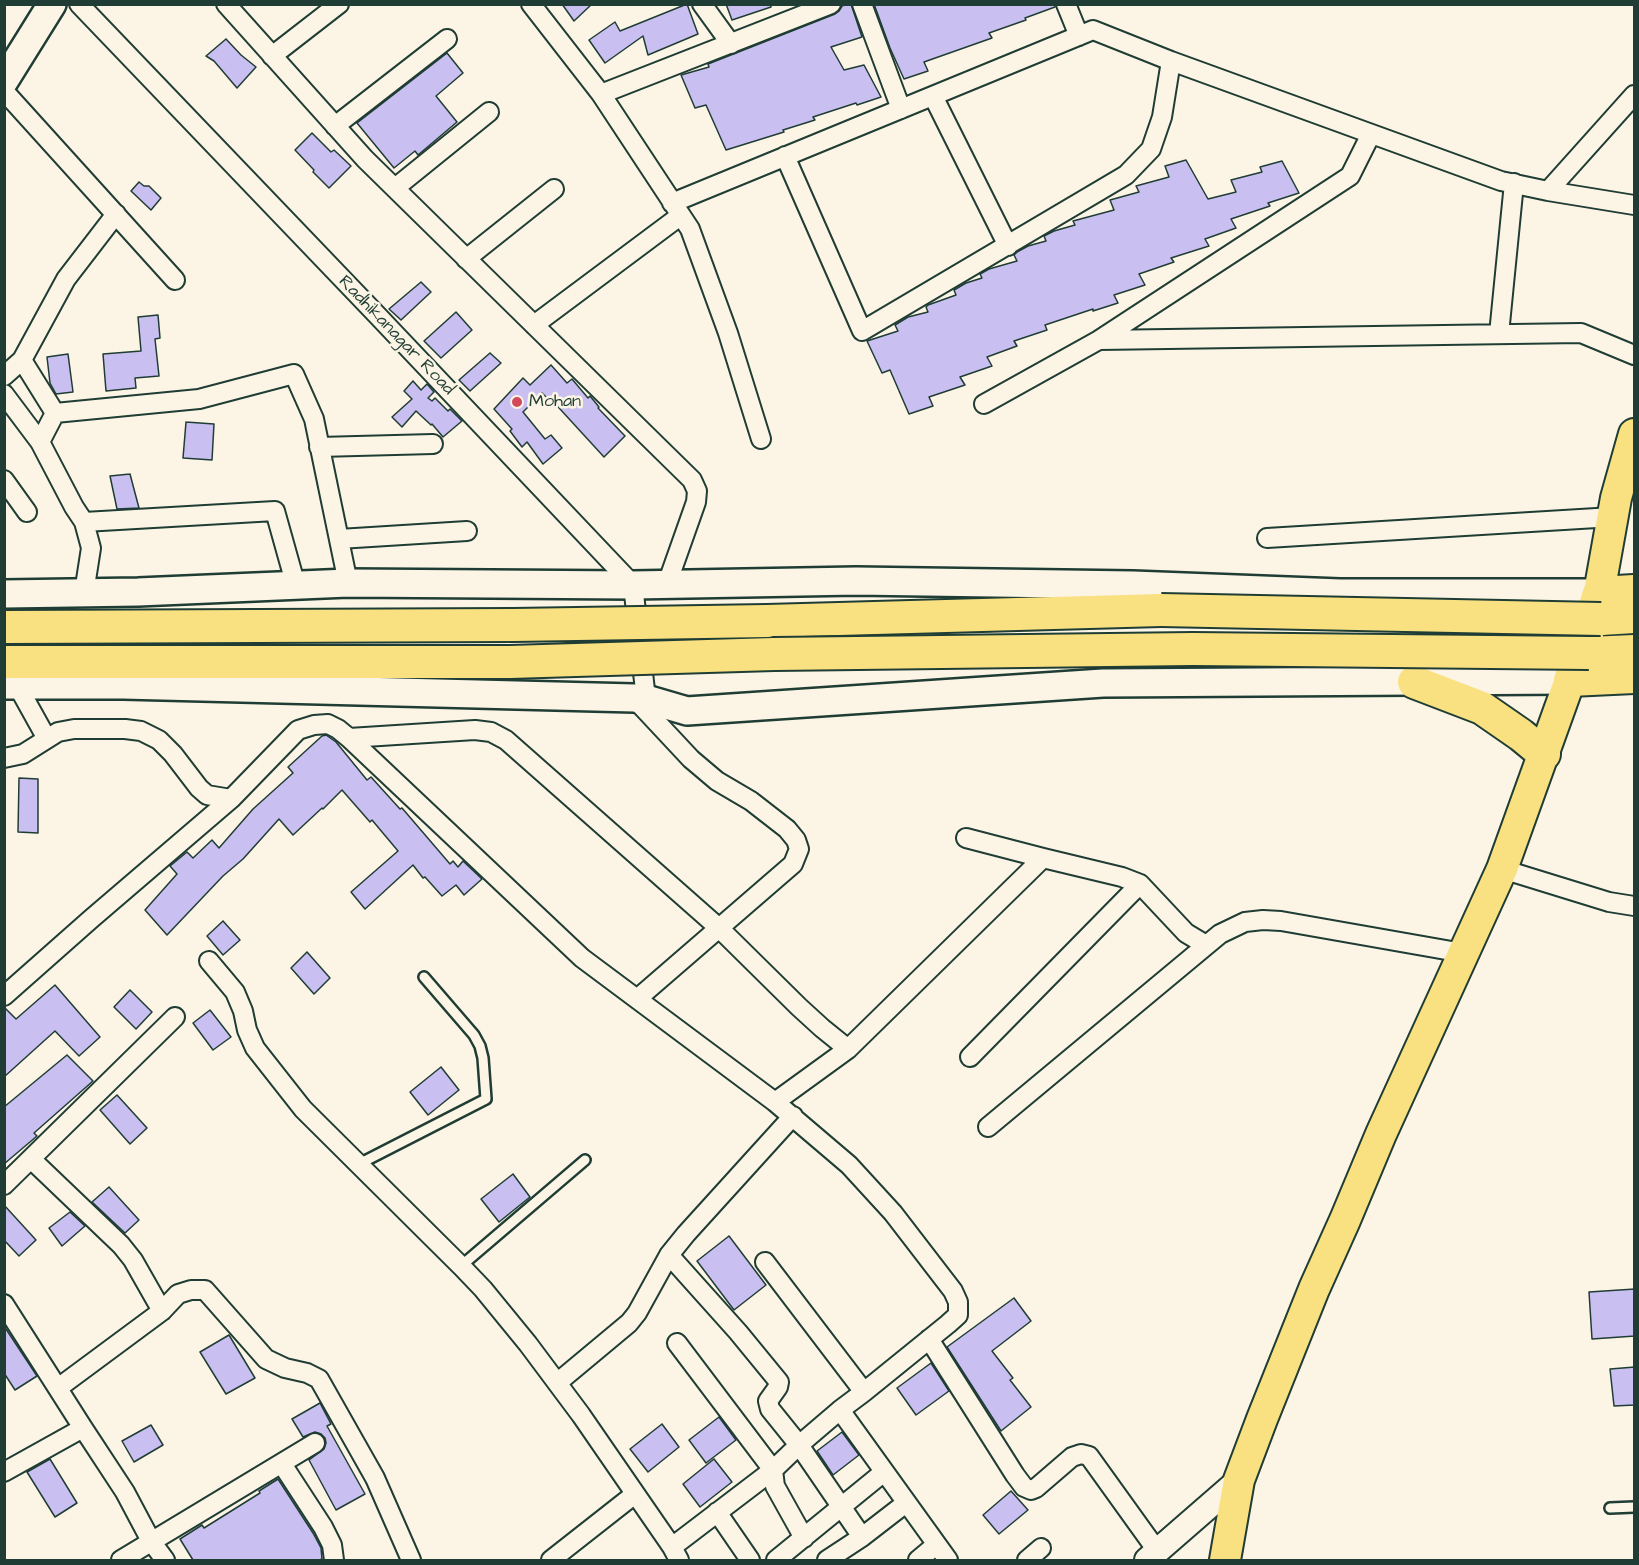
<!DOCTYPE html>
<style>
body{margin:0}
#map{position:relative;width:1639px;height:1565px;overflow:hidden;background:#fcf5e5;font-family:"Architects Daughter",sans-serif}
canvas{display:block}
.frame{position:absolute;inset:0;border:6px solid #1f3d34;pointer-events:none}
</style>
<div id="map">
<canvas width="1639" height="1565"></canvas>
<div class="frame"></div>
</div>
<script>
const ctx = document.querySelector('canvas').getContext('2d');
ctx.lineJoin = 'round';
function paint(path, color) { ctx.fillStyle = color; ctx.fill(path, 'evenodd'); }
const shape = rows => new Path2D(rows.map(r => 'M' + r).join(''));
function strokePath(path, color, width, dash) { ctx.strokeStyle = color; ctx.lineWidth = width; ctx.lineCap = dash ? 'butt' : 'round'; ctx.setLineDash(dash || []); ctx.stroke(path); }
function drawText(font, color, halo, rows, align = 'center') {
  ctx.font = font + ' "Architects Daughter",sans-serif'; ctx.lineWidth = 5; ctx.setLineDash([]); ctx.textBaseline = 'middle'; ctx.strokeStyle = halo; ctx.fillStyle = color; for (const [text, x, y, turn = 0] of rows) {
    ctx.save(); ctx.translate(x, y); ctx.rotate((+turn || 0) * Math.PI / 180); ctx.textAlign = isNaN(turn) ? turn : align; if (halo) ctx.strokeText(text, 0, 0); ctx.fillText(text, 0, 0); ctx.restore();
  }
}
const building = shape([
 [562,4,592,4,574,21,562,4],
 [687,4,698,34,648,55,643,36,605,63,589,40,615,22,620,31,687,4],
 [726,4,771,4,771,7,732,20,726,4],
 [847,4,851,4,862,37,831,47,844,70,864,65,881,97,857,105,856,103,813,117,815,120,783,130,784,132,726,150,706,105,695,108,681,75,709,67,708,64,835,14,839,11,842,6,847,4],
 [874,4,1055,4,1055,7,1025,18,1026,20,989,33,992,38,924,62,928,71,904,79,890,48,874,4],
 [226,39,241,55,256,67,237,88,214,61,206,56,226,39],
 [447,53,463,73,436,96,457,122,418,155,415,151,394,168,357,123,447,53],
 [312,133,331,152,334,150,351,166,329,188,313,172,314,170,295,150,312,133],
 [1186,160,1208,199,1236,192,1231,180,1262,172,1260,167,1282,161,1299,193,1268,203,1270,206,1231,219,1236,228,1205,239,1209,246,1171,258,1174,262,1139,274,1145,285,1114,295,1118,303,1093,311,1093,309,1045,325,1047,330,1014,341,1017,346,987,357,992,366,960,377,965,385,929,397,933,406,909,414,890,370,882,373,867,341,898,331,895,325,908,317,928,312,926,307,928,305,956,295,954,290,966,283,982,278,980,274,989,269,1017,261,1014,255,1017,252,1028,246,1046,241,1044,236,1054,231,1075,225,1073,221,1114,210,1110,200,1139,192,1136,186,1169,177,1165,166,1186,160],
 [139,182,144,186,149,186,161,198,151,210,131,191,139,182],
 [421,282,431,292,401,320,389,309,421,282],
 [456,312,472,330,441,358,424,341,456,312],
 [158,315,160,338,155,339,159,376,135,378,136,388,106,391,103,354,141,351,138,317,158,315],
 [490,353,501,363,470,391,459,380,490,353],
 [68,354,73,392,56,394,50,383,47,357,68,354],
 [551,365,567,383,572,379,588,398,590,396,599,407,598,408,625,436,604,457,549,397,548,399,542,393,523,412,545,439,551,435,562,448,543,464,527,442,522,447,510,431,512,429,494,409,523,378,530,385,551,365],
 [413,381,421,390,427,384,434,392,428,398,432,401,435,398,448,411,450,409,462,421,443,437,432,424,431,425,416,411,402,427,392,417,412,399,404,391,413,381],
 [186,422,214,424,212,460,183,458,186,422],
 [130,474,139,508,117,509,110,476,130,474],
 [326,735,336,742,367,780,371,777,400,809,402,808,450,864,453,861,458,867,463,861,482,879,464,895,456,885,442,896,425,877,423,878,413,865,365,909,351,892,398,851,372,820,370,822,342,790,323,809,322,808,293,835,279,819,243,859,223,876,167,935,145,910,177,874,170,866,187,852,193,858,212,840,219,848,253,809,293,773,288,767,322,736,326,735],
 [19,778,38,779,38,833,18,832,19,778],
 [223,921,240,940,223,955,207,936,223,921],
 [307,952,330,978,314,994,291,968,307,952],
 [55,985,100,1037,79,1056,55,1031,4,1077,4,1007,16,1019,55,985],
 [130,990,152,1012,136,1029,114,1007,130,990],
 [210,1010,231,1037,213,1050,193,1023,210,1010],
 [67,1055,93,1081,34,1133,37,1136,4,1164,4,1107,67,1055],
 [441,1067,459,1090,428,1115,410,1092,441,1067],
 [117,1095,147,1128,130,1144,100,1110,117,1095],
 [513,1174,530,1197,499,1222,481,1199,513,1174],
 [109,1187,139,1220,125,1233,92,1202,109,1187],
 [4,1205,36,1240,19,1256,4,1240,4,1205],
 [70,1212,85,1226,62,1246,49,1228,70,1212],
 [729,1236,766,1285,734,1310,697,1261,729,1236],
 [1635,1289,1635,1336,1592,1339,1589,1292,1635,1289],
 [1014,1298,1031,1321,992,1351,1013,1378,1010,1380,1031,1407,1001,1431,947,1347,1014,1298],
 [4,1326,37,1376,15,1390,4,1373,4,1326],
 [229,1335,255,1378,226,1394,200,1352,229,1335],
 [931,1363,949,1391,916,1415,897,1388,931,1363],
 [1635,1367,1635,1405,1614,1406,1610,1369,1635,1367],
 [320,1403,331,1424,327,1426,365,1494,336,1510,309,1460,324,1449,326,1443,325,1438,321,1434,315,1432,303,1437,292,1419,320,1403],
 [719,1417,736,1440,706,1463,689,1440,719,1417],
 [662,1424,679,1447,648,1472,630,1449,662,1424],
 [151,1425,163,1445,134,1462,122,1441,151,1425],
 [842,1432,859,1455,833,1475,817,1451,842,1432],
 [50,1459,77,1503,55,1517,27,1472,50,1459],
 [714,1459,732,1482,700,1507,683,1484,714,1459],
 [278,1479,313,1533,321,1548,322,1559,319,1560,193,1560,180,1539,202,1525,204,1528,260,1493,259,1491,278,1479],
 [1011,1491,1028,1510,999,1534,983,1515,1011,1491]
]);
paint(building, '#c9bff1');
strokePath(building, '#1f3d34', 1.5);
const service = shape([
 [359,1164,486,1099,483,1058,480,1046,474,1035,424,977],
 [461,1266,585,1160],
 [1610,1508,1634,1507]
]);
const minor = shape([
 [79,4,377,315,633,585,646,699],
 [226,4,365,159,692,480,697,491,696,502,667,584],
 [531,4,601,94,690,229,728,333,761,439],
 [702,4,731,44],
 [862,4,901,109],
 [1066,4,1079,36],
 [272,56,339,4],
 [4,91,175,280],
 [601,94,831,4],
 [933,96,1008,246],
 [335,126,447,39],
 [1371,134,1350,176,1099,340,1581,333,1634,355],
 [785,156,862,331,1126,175,1151,149,1162,117,1171,61],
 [395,188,489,112],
 [1548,191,1634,95],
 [672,203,1093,30,1171,61,1501,181,1548,191,1634,205],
 [466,259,554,189],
 [534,325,680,216],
 [1499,334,1514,183],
 [22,360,55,413],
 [4,376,22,360,66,279,116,214],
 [4,394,40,442,74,507,84,522,91,548,84,593],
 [984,404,1099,340],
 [40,442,55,413,199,399,294,374,314,419,348,583],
 [319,447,433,444],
 [4,480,27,512],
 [84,522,275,511,296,586],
 [1267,538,1613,517],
 [339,539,467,531],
 [17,685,47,739],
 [634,698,691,759,717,781,751,801,787,829,796,840,799,849,793,864,637,999],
 [349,738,475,730,491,732,506,740,719,928,799,1007,822,1028,848,1049],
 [4,758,23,754,58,732,74,729,125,729,141,731,159,740,173,754,199,788,207,795,231,799],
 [966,838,1043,858,1122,877,1140,884,1186,933,1206,945],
 [1502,869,1609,902,1634,906],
 [209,961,235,992,243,1011,247,1030,255,1048,303,1109,461,1266,483,1289,528,1344,581,1415,672,1547,679,1560],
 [4,996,91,919,231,799,298,730,314,725,328,724,338,729,349,738,582,958,775,1102,849,1165,893,1213,953,1291,958,1302,958,1315,948,1324,864,1392,840,1410,799,1445,773,1470,672,1547],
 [970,1057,1140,884],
 [775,1102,848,1049,1043,858],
 [988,1127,1220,934,1245,922,1263,920,1281,921,1463,953],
 [31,1159,121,1245,133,1260,162,1311],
 [4,1185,175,1017],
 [669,1255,738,1332,779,1382,778,1387,768,1401,770,1409,799,1445,862,1537],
 [765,1262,864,1392],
 [4,1304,83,1428,125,1492,151,1541,165,1560],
 [929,1339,1015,1475,1024,1487,1031,1490,1036,1488,1072,1457,1081,1454,1089,1456,1158,1552],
 [677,1343,773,1470,775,1486,804,1538],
 [557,1383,629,1323,637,1313,669,1255,686,1234,793,1116],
 [58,1388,162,1311,178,1294,191,1290,205,1290,266,1359,285,1368,307,1373,319,1379,375,1478,411,1560],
 [840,1410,948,1560],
 [282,1464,323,1527,332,1545,334,1560],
 [4,1472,83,1428],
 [717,1512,750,1560],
 [121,1560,315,1443],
 [551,1560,635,1494],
 [776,1560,884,1472],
 [827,1560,862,1537,906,1503],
 [918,1560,936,1545],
 [1027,1560,1041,1548]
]);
const tertiary = shape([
 [1147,1560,1239,1480]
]);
const secondary = shape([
 [4,81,52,4],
 [4,594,138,592,348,583,633,585,856,581,1133,585,1340,593,1599,593],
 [4,685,123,685,634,698,646,699,687,711,1103,683,1570,680]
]);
const primary = shape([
 [1599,593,1616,498,1634,434],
 [1225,1560,1239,1480,1262,1419,1314,1289,1345,1220,1381,1134,1502,869,1570,680]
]);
const trunk = shape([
 [1634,591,1599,593,1585,640,1570,680,1634,677],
 [1601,619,1634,617],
 [767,621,1161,610],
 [4,627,513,625],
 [1589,653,1634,651],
 [4,662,510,662],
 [1414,682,1482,708,1521,735,1544,754]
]);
strokePath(service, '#1f3d34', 14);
strokePath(minor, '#1f3d34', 22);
strokePath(tertiary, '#1f3d34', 28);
strokePath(secondary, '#1f3d34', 32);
strokePath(primary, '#1f3d34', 34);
strokePath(trunk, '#1f3d34', 36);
strokePath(service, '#fcf5e5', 9);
strokePath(minor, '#fcf5e5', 18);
strokePath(tertiary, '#fcf5e5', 24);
strokePath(secondary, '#fcf5e5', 27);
strokePath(primary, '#f9e181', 30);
strokePath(trunk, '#f9e181', 32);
const trunkBridge = shape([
 [1161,610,1601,619],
 [513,625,767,621],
 [510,662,774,654,1193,649,1589,653]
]);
strokePath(trunkBridge, '#1f3d34', 36, []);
strokePath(trunkBridge, '#f9e181', 32);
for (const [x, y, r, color] of [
 [517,402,6,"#d1495b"]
]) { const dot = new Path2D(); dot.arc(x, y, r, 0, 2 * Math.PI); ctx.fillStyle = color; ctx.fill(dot); strokePath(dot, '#fcf5e5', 2); }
drawText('18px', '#1f3d34', '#fcf5e5', [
 ["Radhikanagar Road",396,336,46]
]);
drawText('18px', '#1f3d34', '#fcf5e5', [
 ["Mohan",529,402]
], 'left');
</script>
